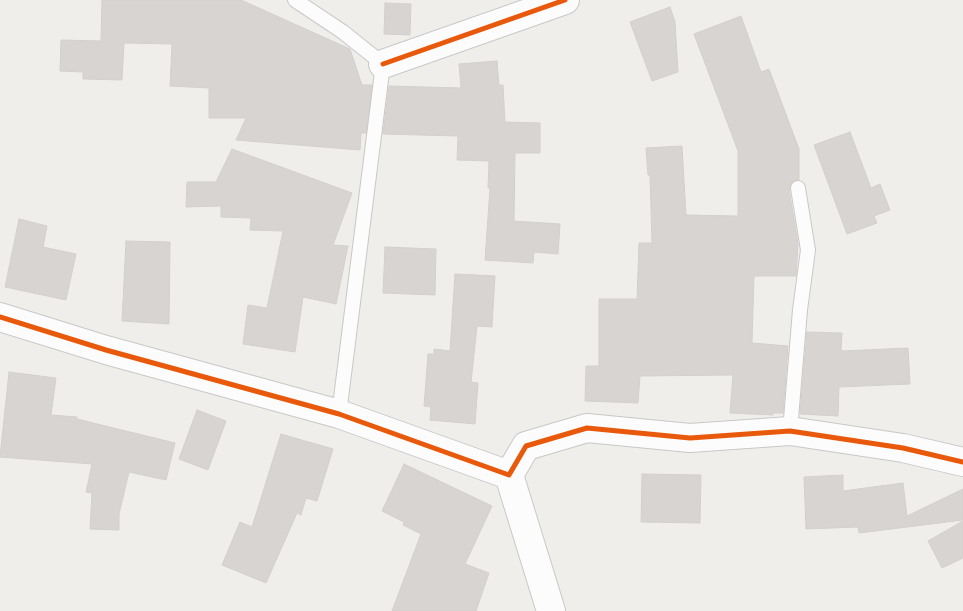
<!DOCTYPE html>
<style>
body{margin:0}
canvas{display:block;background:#f0eeeb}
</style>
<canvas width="963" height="611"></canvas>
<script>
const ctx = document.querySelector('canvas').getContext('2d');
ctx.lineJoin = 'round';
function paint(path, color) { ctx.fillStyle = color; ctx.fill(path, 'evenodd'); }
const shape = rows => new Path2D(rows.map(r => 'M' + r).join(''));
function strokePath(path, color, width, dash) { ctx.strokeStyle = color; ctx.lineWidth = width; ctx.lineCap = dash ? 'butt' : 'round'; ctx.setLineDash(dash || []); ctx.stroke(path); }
const building = shape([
 [102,0,241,0,350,49,362,85,372,85,366,133,361,133,360,150,236,140,246,118,209,118,209,88,170,86,172,44,124,43,122,80,83,79,83,72,60,71,61,40,101,41,102,0],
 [385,3,411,4,410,35,384,34,385,3],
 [670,7,675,22,678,72,652,81,630,22,670,7],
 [741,16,761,72,769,69,799,149,799,180,792,182,789,189,798,244,796,276,754,276,752,343,788,346,783,413,773,413,773,415,730,413,733,375,640,376,638,403,585,401,586,366,599,366,599,299,637,299,639,243,652,243,650,175,648,175,646,148,682,146,686,215,738,216,738,151,694,34,741,16],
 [497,61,499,85,503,85,505,122,540,123,540,153,515,153,514,221,560,224,558,254,534,252,533,263,485,260,490,188,488,188,489,161,457,160,458,136,383,134,389,86,461,88,459,64,497,61],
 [850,132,871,188,880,184,890,210,874,216,877,223,847,234,814,145,850,132],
 [232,149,352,193,333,245,348,246,336,304,303,297,295,352,243,344,248,305,267,308,283,231,250,230,251,218,221,217,221,206,186,207,187,182,216,182,232,149],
 [19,219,47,226,43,247,76,254,66,300,5,287,19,219],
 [126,241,170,242,169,324,122,321,126,241],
 [385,247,436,249,435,295,383,293,385,247],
 [455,274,495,276,492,327,477,326,471,382,478,383,475,424,430,420,431,407,424,406,428,354,434,354,434,349,450,351,455,274],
 [807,332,842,333,841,351,908,348,910,384,839,387,838,416,800,414,807,332],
 [9,372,56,378,51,415,77,417,77,419,175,443,166,480,129,472,119,514,119,530,90,529,92,493,86,492,92,464,0,457,9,372],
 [197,410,226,421,208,470,179,459,197,410],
 [281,434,333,449,317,501,306,498,301,515,297,513,266,583,222,565,240,522,252,527,281,434],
 [404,464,492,506,465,564,489,573,476,611,392,611,421,534,403,525,404,522,382,511,404,464],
 [642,474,701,475,700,523,641,522,642,474],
 [843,475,843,491,903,483,907,516,963,489,963,520,859,533,858,527,806,529,804,477,843,475],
 [963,521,963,558,942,568,928,541,963,521]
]);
paint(building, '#d7d4d2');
strokePath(building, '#d3d0cc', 1);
const lane = shape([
 [295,0,343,32,383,64,339,414],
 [790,431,800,310,808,250,798,188]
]);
const street = shape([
 [383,64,565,0],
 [0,317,106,350,339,414,509,475,526,446,587,428,690,438,790,431,903,448,963,462],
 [509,475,551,611]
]);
strokePath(lane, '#c9c8c7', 16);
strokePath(street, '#c9c8c7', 30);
strokePath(lane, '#fdfcfc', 14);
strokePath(street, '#fdfcfc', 28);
strokePath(shape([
 [383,64,565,0],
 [0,317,106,350,339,414,509,475,526,446,587,428,690,438,790,431,903,448,963,462]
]), '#e8590c', 5);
</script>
